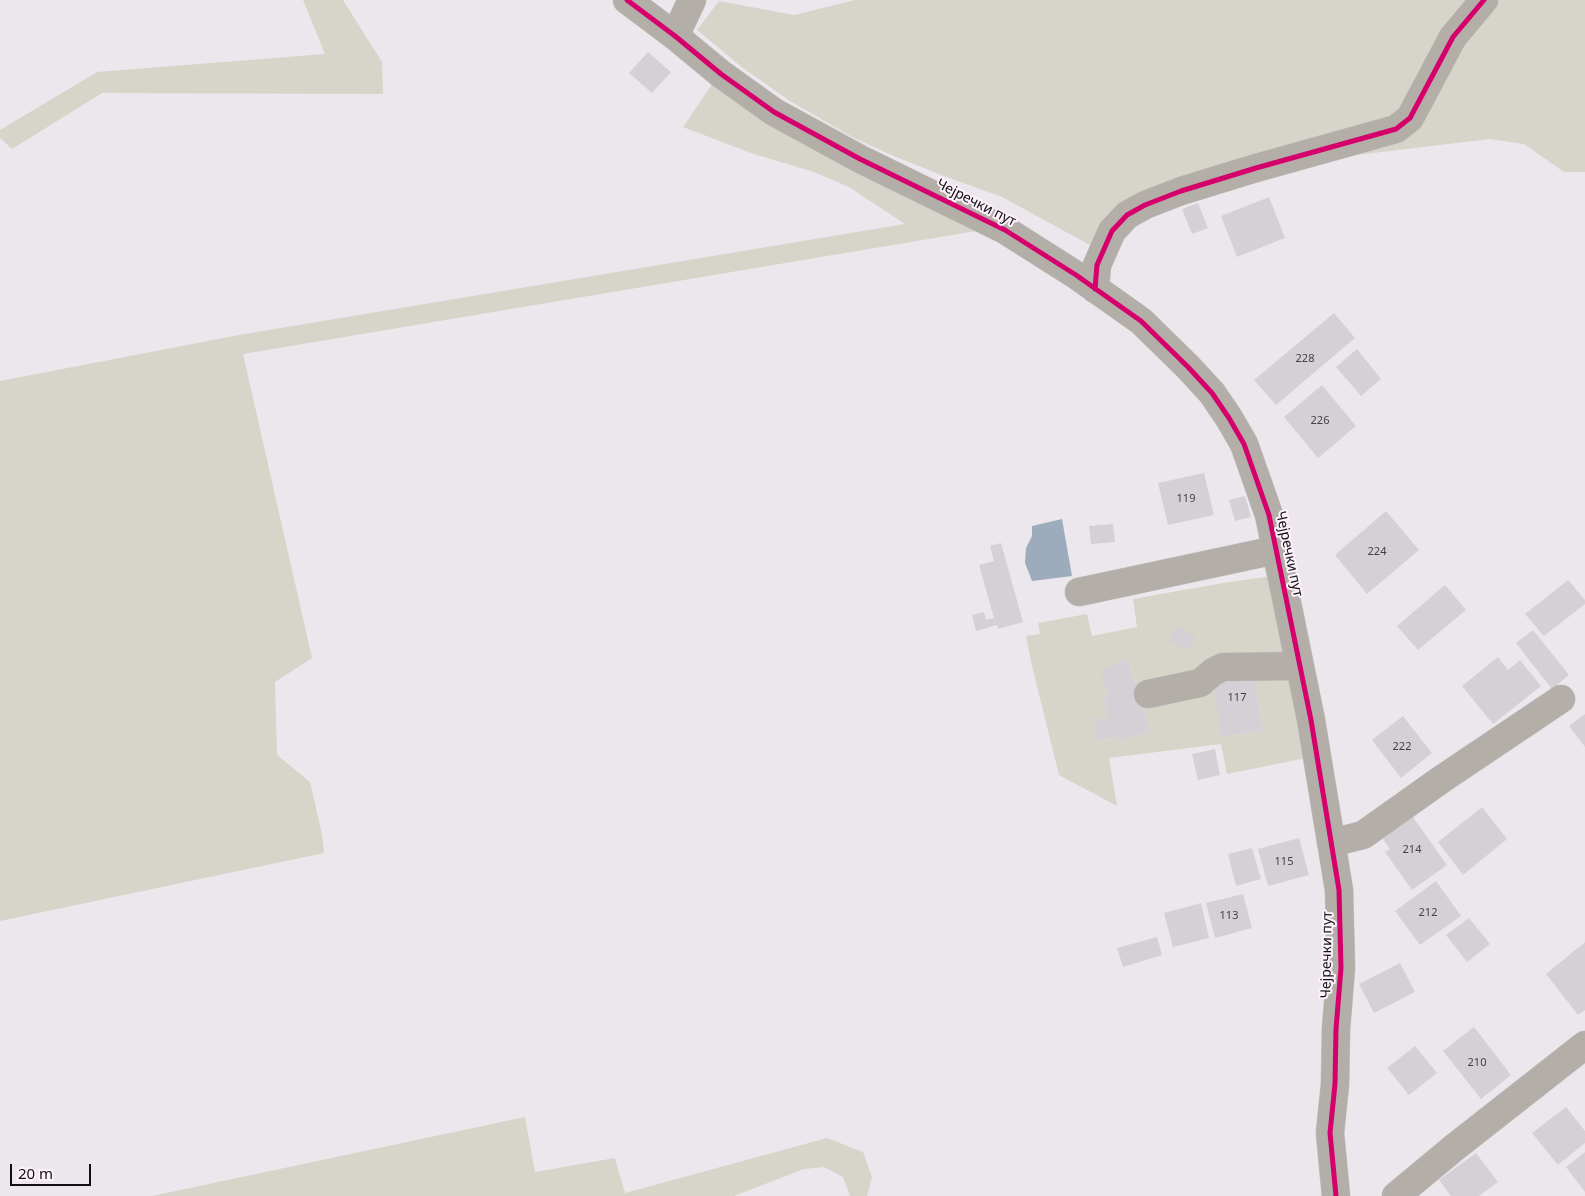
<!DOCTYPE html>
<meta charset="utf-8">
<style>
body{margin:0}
#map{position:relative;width:1585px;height:1196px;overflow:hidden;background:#ece7ec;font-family:"Noto Sans",sans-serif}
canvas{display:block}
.scale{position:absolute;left:10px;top:1164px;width:81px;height:22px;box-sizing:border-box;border:2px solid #120f12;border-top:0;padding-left:6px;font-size:15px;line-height:18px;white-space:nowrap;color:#120f12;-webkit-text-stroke:4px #fdf2fc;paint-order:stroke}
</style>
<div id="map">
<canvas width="1585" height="1196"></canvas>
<div class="scale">20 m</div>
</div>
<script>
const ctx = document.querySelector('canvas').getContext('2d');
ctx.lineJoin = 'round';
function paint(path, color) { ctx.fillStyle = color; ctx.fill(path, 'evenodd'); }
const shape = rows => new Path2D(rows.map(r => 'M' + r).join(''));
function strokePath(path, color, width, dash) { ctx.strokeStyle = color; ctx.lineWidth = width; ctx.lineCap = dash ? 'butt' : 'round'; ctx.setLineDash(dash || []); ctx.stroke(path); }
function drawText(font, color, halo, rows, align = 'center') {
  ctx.font = font + ' "Noto Sans",sans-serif'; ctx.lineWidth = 4; ctx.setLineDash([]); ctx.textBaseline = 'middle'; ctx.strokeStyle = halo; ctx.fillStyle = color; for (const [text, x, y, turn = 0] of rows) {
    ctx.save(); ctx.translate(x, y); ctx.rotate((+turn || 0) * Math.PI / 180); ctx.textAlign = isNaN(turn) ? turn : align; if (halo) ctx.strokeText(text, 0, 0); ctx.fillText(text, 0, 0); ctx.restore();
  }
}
paint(shape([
 [303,0,343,0,382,62,383,94,102,93,12,149,0,138,0,130,97,72,325,54],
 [855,0,1585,0,1585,172,1564,172,1524,144,1490,139,1348,156,1255,178,1136,221,1110,256,1002,197,941,175,889,154,852,137,790,101,743,68,697,30,719,1,794,15],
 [721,71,1000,227,243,354,312,658,275,682,277,755,310,782,322,834,324,853,0,921,0,381,239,335,905,224,849,187,814,172,751,153,683,127],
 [1272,576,1306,758,1227,774,1221,744,1109,758,1117,806,1059,775,1031,662,1026,636,1040,634,1038,623,1087,614,1092,636,1137,627,1133,599,1223,583],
 [1128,660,1151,731,1119,741,1118,736,1100,742,1093,721,1108,716,1103,699,1109,697,1101,669],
 [1255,676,1263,731,1222,737,1213,682],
 [525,1117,535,1172,615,1158,625,1193,827,1138,863,1152,872,1177,867,1196,850,1196,843,1177,824,1167,804,1169,734,1196,152,1196]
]), '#d5d5ca');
paint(shape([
 [1062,519,1072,576,1032,581,1025,563,1026,548,1032,536,1032,526]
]), '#9cacbd');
paint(shape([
 [648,52,671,72,652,93,629,73],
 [1269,197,1285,238,1237,257,1221,216],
 [1198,203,1208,228,1192,234,1182,209],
 [1334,313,1355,338,1276,405,1254,380],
 [1357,349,1381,379,1361,396,1336,367],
 [1322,385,1356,426,1318,458,1284,417],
 [1204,473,1214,515,1168,525,1158,483],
 [1245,496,1251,517,1235,521,1229,500],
 [1386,511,1419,550,1367,594,1335,555],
 [1113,524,1115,542,1091,544,1089,526],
 [1001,543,1023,622,998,629,997,625,976,631,972,615,984,612,986,620,994,618,979,565,994,561,990,546],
 [1568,580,1585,600,1585,604,1544,636,1525,614],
 [1445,585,1466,610,1418,650,1397,626],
 [1176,626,1196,636,1189,650,1169,641],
 [1533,630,1569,675,1552,689,1516,643],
 [1498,657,1508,670,1520,660,1541,686,1493,724,1462,686],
 [1128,660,1151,731,1119,741,1118,736,1099,742,1093,720,1108,716,1103,699,1109,697,1100,669],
 [1255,676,1263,731,1221,737,1213,682],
 [1585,714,1585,747,1569,726],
 [1403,716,1432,753,1401,778,1372,740],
 [1215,749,1220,775,1198,780,1192,754],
 [1482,807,1507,839,1463,875,1438,842],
 [1410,813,1447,865,1412,890,1385,852,1390,849,1380,835],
 [1299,838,1309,875,1268,886,1258,849],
 [1252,848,1261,879,1236,886,1228,854],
 [1436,881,1461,916,1420,945,1395,911],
 [1243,894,1252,928,1215,938,1206,903],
 [1201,903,1209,938,1173,947,1164,913],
 [1469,918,1490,944,1467,962,1446,935],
 [1157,937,1162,955,1123,967,1117,948],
 [1585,942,1585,1010,1578,1015,1546,974],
 [1400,963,1415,992,1374,1013,1359,984],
 [1474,1027,1511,1075,1481,1099,1443,1051],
 [1415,1046,1437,1073,1409,1095,1387,1068],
 [1566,1107,1585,1131,1585,1143,1558,1165,1532,1133],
 [1585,1152,1585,1192,1566,1167],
 [1476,1153,1498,1182,1479,1196,1451,1196,1439,1180]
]), '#d5d0d5');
const minor = shape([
 [627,0,675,36,721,74,774,112,860,159,1005,230,1076,275,1141,321,1188,367,1212,393,1229,418,1244,444,1269,515,1311,720,1339,890,1341,968,1336,1029,1335,1084,1330,1133,1336,1196],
 [675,36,692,0],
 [1095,289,1097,265,1112,231,1127,215,1145,205,1181,191,1256,168,1396,129,1410,118,1453,37,1484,0],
 [1079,592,1276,550],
 [1148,694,1200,683,1213,672,1223,667,1300,666],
 [1331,843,1363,835,1442,779,1561,699],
 [1396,1196,1455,1147,1585,1045]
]);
strokePath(minor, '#c8c5c8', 29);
strokePath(minor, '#b3aea7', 28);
strokePath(shape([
 [627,0,675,36,721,74,774,112,860,159,1005,230,1076,275,1141,321,1188,367,1212,393,1229,418,1244,444,1269,515,1311,720,1339,890,1341,968,1336,1029,1335,1084,1330,1133,1336,1196],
 [1095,289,1097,265,1112,231,1127,215,1145,205,1181,191,1256,168,1396,129,1410,118,1453,37,1484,0]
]), '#d6006c', 5);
drawText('11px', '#444044', null, [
 ["228",1305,359],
 ["226",1320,421],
 ["119",1186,499],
 ["224",1377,552],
 ["117",1237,698],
 ["222",1402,747],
 ["214",1412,850],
 ["115",1284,862],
 ["212",1428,913],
 ["113",1229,916],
 ["210",1477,1063]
]);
drawText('14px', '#120f12', '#fdf2fc', [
 ["Чејречки пут",976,203,27],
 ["Чејречки пут",1289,554,78],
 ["Чејречки пут",1327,955,-89]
]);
</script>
